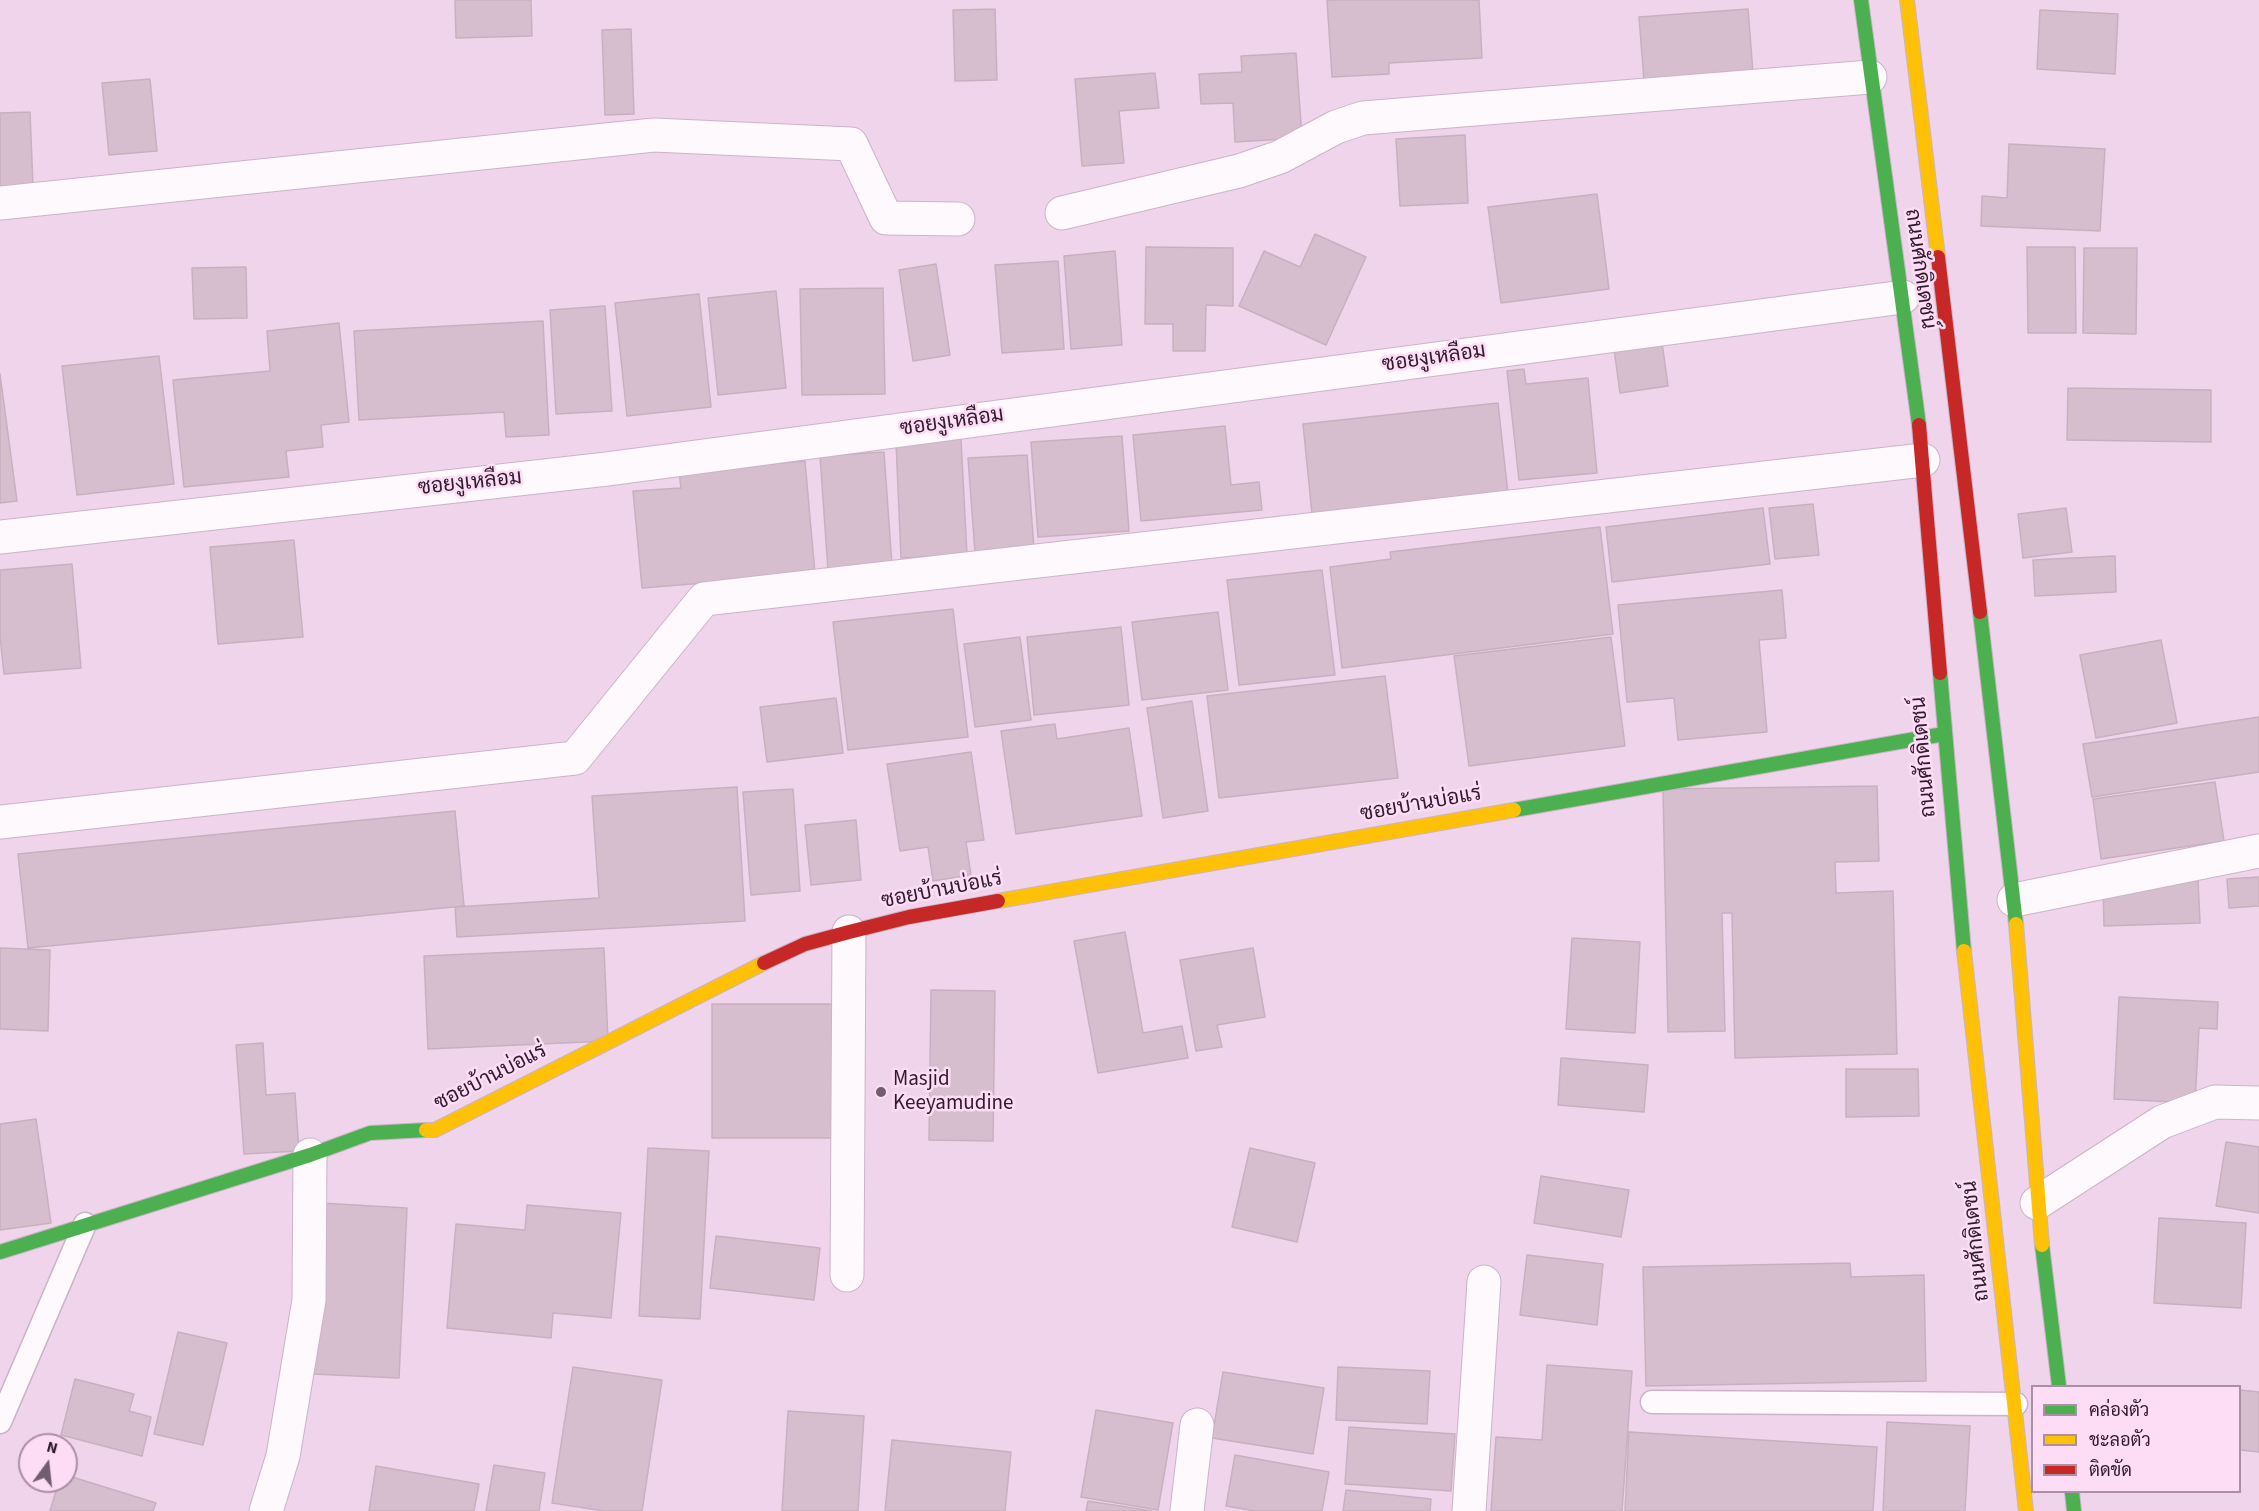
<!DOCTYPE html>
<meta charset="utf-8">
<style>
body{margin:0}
#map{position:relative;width:2259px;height:1511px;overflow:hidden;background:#f0d4eb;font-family:"Source Sans 3",Sarabun,sans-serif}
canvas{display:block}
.legend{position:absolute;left:2031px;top:1385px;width:210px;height:108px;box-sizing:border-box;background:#fddcf6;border:2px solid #ab8fa5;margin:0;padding:8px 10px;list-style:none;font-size:18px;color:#2f1b2b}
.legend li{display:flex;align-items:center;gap:12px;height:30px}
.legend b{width:30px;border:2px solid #ab8fa5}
.north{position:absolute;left:18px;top:1433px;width:60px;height:60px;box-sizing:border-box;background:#fddcf6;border:2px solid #ab8fa5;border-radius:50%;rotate:15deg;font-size:16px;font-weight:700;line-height:24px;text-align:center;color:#2f1b2b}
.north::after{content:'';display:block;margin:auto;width:21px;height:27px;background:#735c6e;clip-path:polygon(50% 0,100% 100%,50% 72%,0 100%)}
</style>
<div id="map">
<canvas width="2259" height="1511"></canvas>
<ul class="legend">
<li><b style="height:8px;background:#4caf50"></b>คล่องตัว</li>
<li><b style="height:8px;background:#ffc107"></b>ชะลอตัว</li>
<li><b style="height:8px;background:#c62828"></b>ติดขัด</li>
</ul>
<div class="north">N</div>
</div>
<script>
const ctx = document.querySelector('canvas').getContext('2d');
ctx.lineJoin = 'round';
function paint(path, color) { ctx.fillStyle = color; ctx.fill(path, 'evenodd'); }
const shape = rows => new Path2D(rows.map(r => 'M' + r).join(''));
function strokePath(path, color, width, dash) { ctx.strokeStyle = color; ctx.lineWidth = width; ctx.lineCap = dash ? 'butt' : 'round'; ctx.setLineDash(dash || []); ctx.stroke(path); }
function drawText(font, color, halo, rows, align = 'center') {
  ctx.font = font + ' "Source Sans 3",Sarabun,sans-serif'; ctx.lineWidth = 5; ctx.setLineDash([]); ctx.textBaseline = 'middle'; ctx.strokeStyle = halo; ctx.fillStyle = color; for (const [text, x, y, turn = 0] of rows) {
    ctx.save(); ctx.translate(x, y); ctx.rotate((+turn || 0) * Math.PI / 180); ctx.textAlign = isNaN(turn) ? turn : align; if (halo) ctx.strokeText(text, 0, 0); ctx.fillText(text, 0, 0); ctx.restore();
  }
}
const building = shape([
 [455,0,531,0,532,36,456,38,455,0],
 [1327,0,1479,0,1482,58,1389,63,1389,74,1332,77,1327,0],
 [995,9,997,80,955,81,953,10,995,9],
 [1748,9,1753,73,1644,81,1639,17,1748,9],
 [2040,10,2118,14,2115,74,2037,69,2040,10],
 [631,29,634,114,605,115,602,30,631,29],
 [1296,53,1302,138,1235,142,1233,103,1201,104,1199,74,1242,72,1241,56,1296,53],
 [1155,73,1159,108,1119,111,1124,163,1082,166,1075,79,1155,73],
 [150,79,157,151,109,155,102,83,150,79],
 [30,112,33,186,0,187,0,113,30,112],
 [1465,135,1468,203,1400,206,1396,139,1465,135],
 [2009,144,2105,149,2100,231,1981,226,1982,196,2007,198,2009,144],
 [1597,194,1609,289,1501,303,1488,207,1597,194],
 [1315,234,1366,257,1326,345,1239,306,1264,251,1300,267,1315,234],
 [1146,247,1233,248,1233,306,1206,305,1205,351,1173,351,1173,324,1145,324,1146,247],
 [2027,247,2075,247,2076,333,2028,333,2027,247],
 [2084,248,2137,248,2136,334,2083,333,2084,248],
 [1115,251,1122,345,1071,349,1064,256,1115,251],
 [1058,261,1064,349,1002,353,995,265,1058,261],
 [936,264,950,355,913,361,899,270,936,264],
 [246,267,247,318,194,319,192,268,246,267],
 [883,288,885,394,802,395,800,289,883,288],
 [776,291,786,388,718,395,708,298,776,291],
 [699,294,711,407,627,416,615,303,699,294],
 [605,306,612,411,556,414,550,310,605,306],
 [543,321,549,435,506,437,504,412,359,420,354,331,543,321],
 [339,323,349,422,321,425,323,447,286,451,289,477,184,487,173,380,270,371,267,331,339,323],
 [1662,342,1668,386,1620,393,1614,349,1662,342],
 [159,356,174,484,77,495,62,366,159,356],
 [1524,369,1526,384,1588,378,1597,473,1519,480,1507,371,1524,369],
 [0,374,17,501,0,503,0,374],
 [2068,388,2211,390,2211,442,2067,440,2068,388],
 [1498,403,1508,494,1312,514,1303,424,1498,403],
 [1225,426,1231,485,1259,482,1262,510,1141,521,1133,435,1225,426],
 [1122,436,1129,531,1038,537,1031,442,1122,436],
 [961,439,967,555,901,558,896,442,961,439],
 [884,452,892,565,828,570,820,456,884,452],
 [1027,455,1034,549,975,553,968,458,1027,455],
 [805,461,815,574,642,588,633,491,681,488,679,472,805,461],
 [1813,504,1819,555,1775,559,1769,508,1813,504],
 [1763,508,1770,564,1612,582,1606,527,1763,508],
 [2066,508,2072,552,2023,558,2018,514,2066,508],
 [1600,527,1613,634,1342,668,1330,567,1391,559,1390,552,1600,527],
 [294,540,303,637,218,644,210,547,294,540],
 [2115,556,2116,592,2035,596,2033,560,2115,556],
 [72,564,81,668,4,674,0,636,0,570,72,564],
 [1322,570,1335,675,1239,685,1227,580,1322,570],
 [1782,590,1786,638,1759,640,1767,732,1678,740,1674,698,1627,702,1618,605,1782,590],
 [953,609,968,737,848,750,833,622,953,609],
 [1218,612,1228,690,1142,700,1132,622,1218,612],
 [1121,627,1129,705,1034,715,1027,637,1121,627],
 [1020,637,1031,720,975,727,964,644,1020,637],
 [1611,637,1625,746,1469,766,1454,656,1611,637],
 [2161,640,2177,723,2096,738,2080,655,2161,640],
 [1385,676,1398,778,1219,798,1207,696,1385,676],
 [836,698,843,753,767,762,760,707,836,698],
 [1192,701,1208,811,1163,818,1147,708,1192,701],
 [2259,717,2259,772,2092,797,2083,744,2259,717],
 [1055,724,1057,739,1129,728,1142,816,1016,834,1001,731,1055,724],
 [971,752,984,840,966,842,971,875,933,881,928,847,900,851,887,764,971,752],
 [2215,782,2224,841,2101,859,2093,799,2215,782],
 [1877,786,1879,861,1835,862,1836,893,1893,891,1897,1054,1735,1058,1732,913,1722,913,1725,1031,1668,1032,1663,789,1877,786],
 [737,787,745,921,457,937,455,907,599,898,592,796,737,787],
 [793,789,800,891,751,895,743,792,793,789],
 [455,811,464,906,28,948,18,854,455,811],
 [856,820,861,880,811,885,805,825,856,820],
 [2259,877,2259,906,2229,908,2227,879,2259,877],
 [2198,880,2200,923,2104,926,2103,884,2198,880],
 [1125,932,1143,1033,1182,1026,1188,1058,1098,1073,1074,941,1125,932],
 [1572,938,1640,942,1635,1033,1566,1029,1572,938],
 [0,948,50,950,48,1031,0,1029,0,948],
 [604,948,608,1041,428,1049,424,956,604,948],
 [1253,948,1265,1017,1217,1025,1222,1047,1196,1051,1180,960,1253,948],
 [931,990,995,991,993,1141,929,1140,931,990],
 [2119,997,2218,1002,2217,1029,2199,1028,2195,1103,2114,1099,2119,997],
 [712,1004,839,1004,838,1138,712,1138,712,1004],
 [263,1043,266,1095,295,1093,299,1151,244,1154,236,1045,263,1043],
 [1561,1058,1648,1065,1644,1112,1558,1105,1561,1058],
 [1846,1069,1918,1069,1919,1116,1846,1117,1846,1069],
 [36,1119,51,1223,0,1230,0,1124,36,1119],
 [2226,1142,2259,1147,2259,1213,2216,1206,2226,1142],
 [648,1148,709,1151,700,1319,639,1316,648,1148],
 [1250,1148,1315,1163,1297,1242,1232,1227,1250,1148],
 [1541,1176,1629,1190,1621,1237,1534,1223,1541,1176],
 [320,1203,407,1208,399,1378,312,1374,320,1203],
 [527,1205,621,1213,611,1318,553,1313,551,1338,447,1328,456,1224,525,1230,527,1205],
 [2159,1218,2246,1223,2241,1308,2154,1303,2159,1218],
 [716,1236,820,1248,814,1300,710,1288,716,1236],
 [1527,1255,1603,1264,1597,1325,1520,1315,1527,1255],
 [1850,1263,1851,1277,1924,1275,1926,1381,1646,1386,1643,1267,1850,1263],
 [178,1332,227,1343,203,1445,154,1434,178,1332],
 [1547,1365,1632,1371,1622,1511,1491,1511,1496,1437,1542,1440,1547,1365],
 [573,1367,662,1380,642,1511,604,1511,552,1503,573,1367],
 [1338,1367,1430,1371,1427,1424,1336,1420,1338,1367],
 [1223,1372,1324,1388,1313,1454,1212,1438,1223,1372],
 [75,1379,134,1394,129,1411,151,1417,142,1456,61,1435,75,1379],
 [2240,1390,2259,1392,2259,1452,2240,1450,2240,1390],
 [1096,1410,1173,1423,1158,1510,1081,1497,1096,1410],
 [788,1411,864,1416,858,1511,782,1511,788,1411],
 [1887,1422,1970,1426,1965,1511,1883,1511,1887,1422],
 [1349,1427,1455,1434,1451,1491,1345,1484,1349,1427],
 [1629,1432,1877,1447,1873,1511,1625,1511,1629,1432],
 [892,1440,1011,1452,1005,1511,885,1511,892,1440],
 [1235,1455,1329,1472,1322,1511,1255,1511,1226,1506,1235,1455],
 [494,1465,545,1473,539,1511,486,1511,494,1465],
 [376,1466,479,1484,474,1511,369,1511,376,1466],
 [66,1475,156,1503,153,1511,50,1511,59,1481,66,1481,66,1475],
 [1346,1490,1431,1499,1430,1511,1343,1511,1346,1490],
 [1088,1501,1152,1511,1086,1511,1088,1501]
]);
paint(building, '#d7bece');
strokePath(building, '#c9b0c0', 1.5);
const lane = shape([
 [1652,1402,2016,1404],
 [0,1422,85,1224]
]);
const street = shape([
 [0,203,654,135,851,144,886,218,958,219],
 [1062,213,1239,171,1280,157,1336,127,1363,118,1870,77],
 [0,537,607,469,1903,297],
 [0,822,575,758,704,599,1923,460],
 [2014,900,2259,851],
 [2037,1203,2162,1122,2215,1102,2259,1103],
 [847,1275,849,932],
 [266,1511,283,1456,309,1300,310,1155],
 [1187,1511,1197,1425],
 [1469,1511,1484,1282]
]);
const fast = shape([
 [1861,0,1919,425],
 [1980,612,2016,924],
 [1940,673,1964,951],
 [1514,810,1944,734],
 [2042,1245,2059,1386],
 [0,1252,310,1155,370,1133,426,1130],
 [2072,1492,2074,1511]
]);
const slow = shape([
 [1907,0,1938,257],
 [998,901,1514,810],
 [2016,924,2042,1245],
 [1964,951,2026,1511],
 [426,1130,435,1130,764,963]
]);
const jam = shape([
 [1938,257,1980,612],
 [1919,425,1940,673],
 [764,963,805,944,849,932,909,917,998,901]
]);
strokePath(lane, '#cab4c7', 25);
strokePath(street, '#cab4c7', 35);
strokePath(fast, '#cab4c7', 16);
strokePath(slow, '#cab4c7', 16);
strokePath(jam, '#cab4c7', 16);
strokePath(lane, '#fdf9fc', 22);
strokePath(street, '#fdf9fc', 33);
strokePath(fast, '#4caf50', 14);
strokePath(slow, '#ffc107', 14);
strokePath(jam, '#c62828', 14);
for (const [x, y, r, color] of [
 [881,1092,6,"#735c6e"]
]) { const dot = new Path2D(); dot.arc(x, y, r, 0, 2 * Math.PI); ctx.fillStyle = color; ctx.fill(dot); strokePath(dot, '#fddcf6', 2); }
drawText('21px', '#2f1b2b', '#fddcf6', [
 ["ถนนศักดิเดชน์",1919,269,82],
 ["ซอยงูเหลือม",1434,359,-8],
 ["ซอยงูเหลือม",952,423,-8],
 ["ซอยงูเหลือม",470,484,-6],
 ["ถนนศักดิเดชน์",1925,757,-95],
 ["ซอยบ้านบ่อแร่",1421,805,-10],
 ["ซอยบ้านบ่อแร่",942,891,-11],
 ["ซอยบ้านบ่อแร่",491,1078,-27],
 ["ถนนศักดิเดชน์",1977,1241,-96]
]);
drawText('21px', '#2f1b2b', '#fddcf6', [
 ["Masjid",893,1080],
 ["Keeyamudine",893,1104]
], 'left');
</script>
